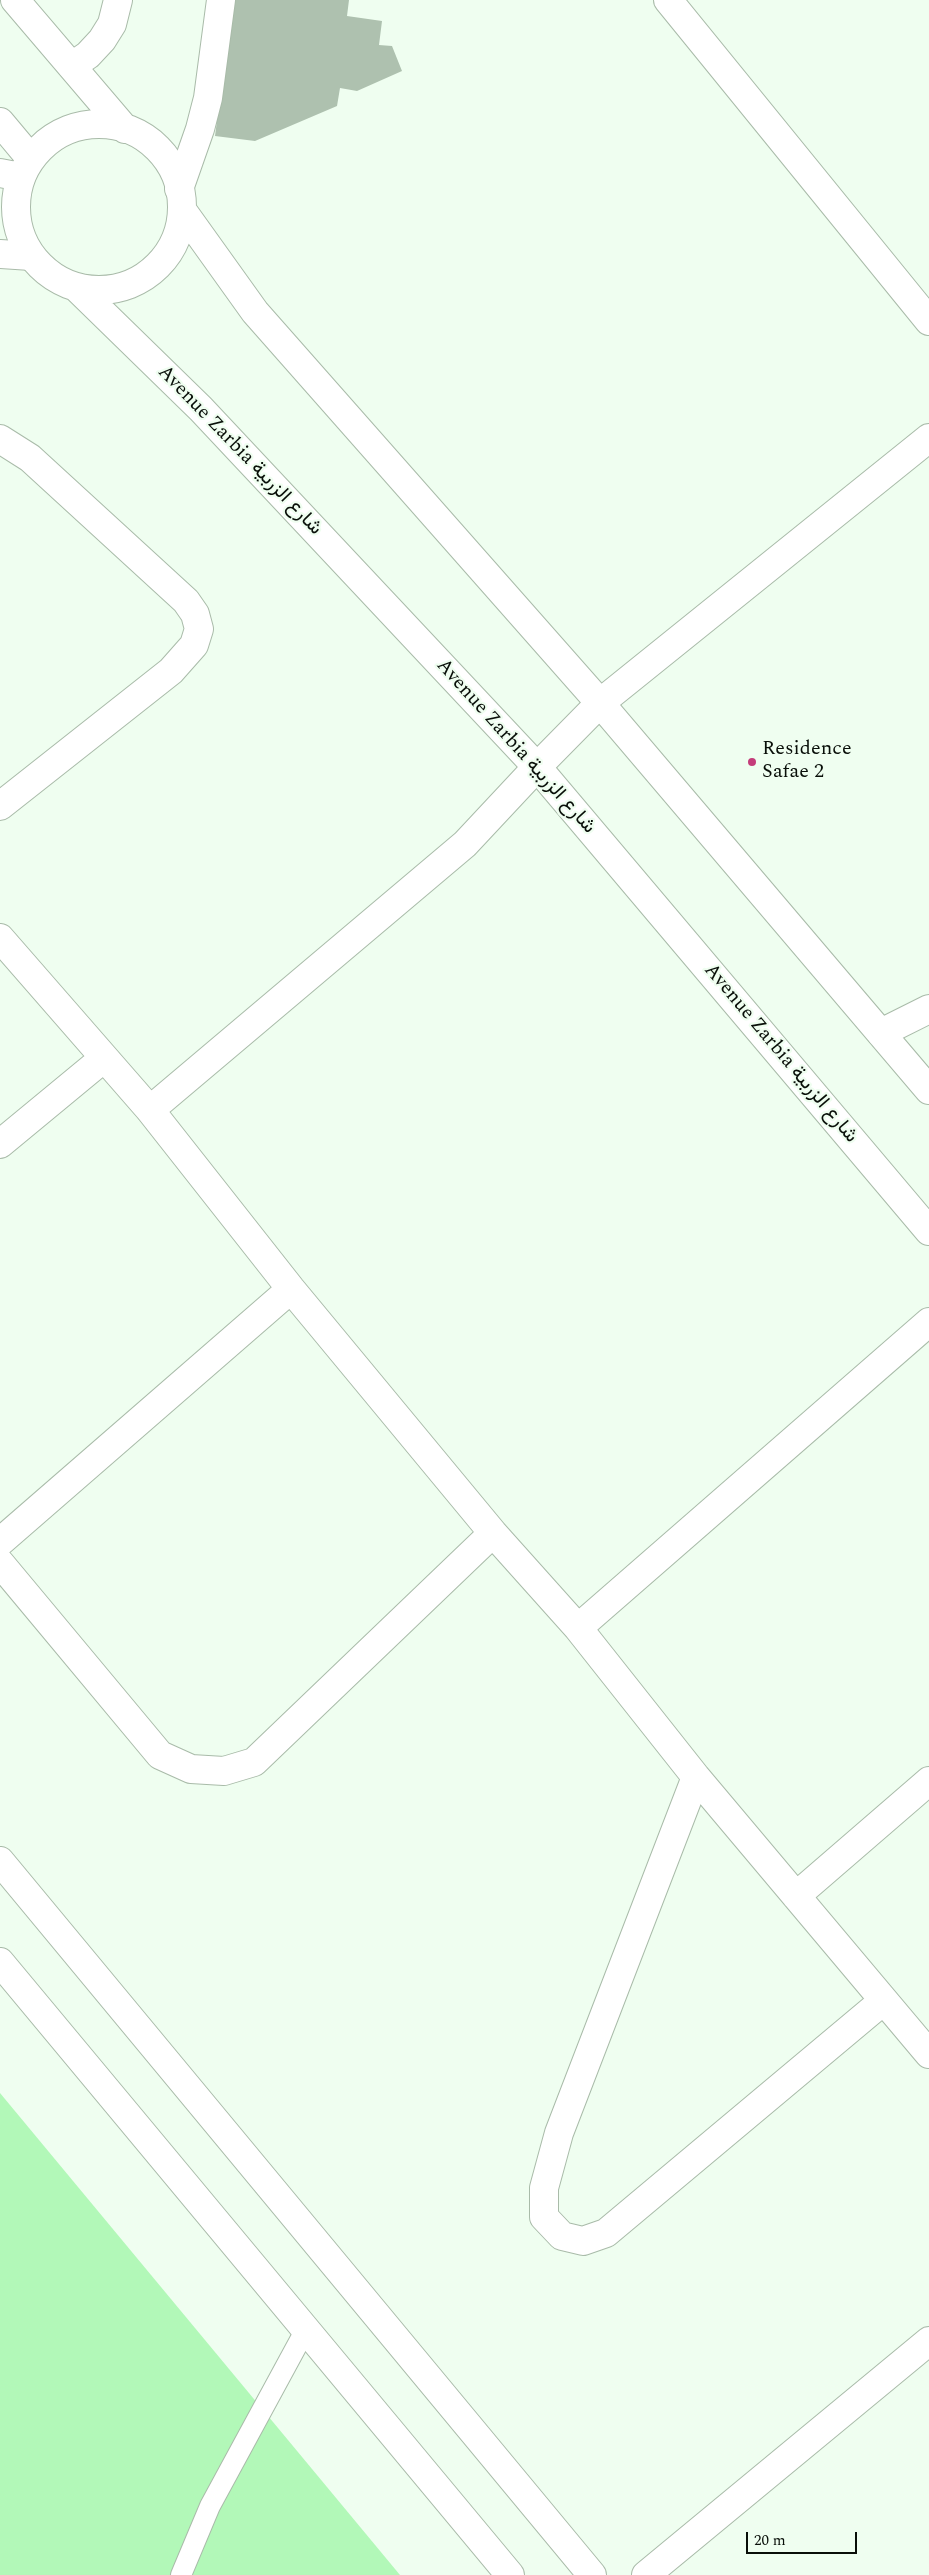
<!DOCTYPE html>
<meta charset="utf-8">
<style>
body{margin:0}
#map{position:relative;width:929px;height:2575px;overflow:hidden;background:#effef0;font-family:Spectral,serif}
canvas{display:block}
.scale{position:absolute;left:746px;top:2532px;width:111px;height:22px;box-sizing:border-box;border:2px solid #090f09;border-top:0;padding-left:6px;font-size:15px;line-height:18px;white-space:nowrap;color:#090f09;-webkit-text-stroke:4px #effef0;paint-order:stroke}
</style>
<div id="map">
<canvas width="929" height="2575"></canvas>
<div class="scale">20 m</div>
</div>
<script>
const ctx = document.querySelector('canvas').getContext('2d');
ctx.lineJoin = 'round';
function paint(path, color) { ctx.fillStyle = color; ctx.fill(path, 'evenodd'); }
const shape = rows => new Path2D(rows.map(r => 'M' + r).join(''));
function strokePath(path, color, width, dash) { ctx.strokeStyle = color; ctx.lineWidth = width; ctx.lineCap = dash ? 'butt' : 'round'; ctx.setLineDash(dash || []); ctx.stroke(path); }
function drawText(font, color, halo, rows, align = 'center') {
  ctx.font = font + ' Spectral,Vazirmatn,serif'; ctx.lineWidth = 4.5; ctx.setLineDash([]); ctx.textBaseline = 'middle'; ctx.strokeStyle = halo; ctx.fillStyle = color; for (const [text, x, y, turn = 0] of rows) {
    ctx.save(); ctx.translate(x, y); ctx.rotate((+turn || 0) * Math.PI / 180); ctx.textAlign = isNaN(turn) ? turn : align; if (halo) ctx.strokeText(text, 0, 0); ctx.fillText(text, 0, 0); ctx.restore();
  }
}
paint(shape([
 [0,2093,400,2575,0,2575]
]), '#b2f8b8');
paint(shape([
 [233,0,349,0,347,16,382,21,379,45,392,46,402,71,357,91,340,88,337,106,255,141,215,136]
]), '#aec1af');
const service = shape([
 [181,2575,210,2506,306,2329]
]);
const minor = shape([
 [668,0,929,321],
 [72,66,88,55,102,40,112,24,118,0],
 [0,173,21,177],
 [179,189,200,129,208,98,221,0],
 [0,254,31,256],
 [0,439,30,458,186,601,195,614,199,629,194,645,171,671,0,806],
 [0,938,150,1110,291,1289,493,1533,578,1628,696,1777,929,2054],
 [881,1033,929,1009],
 [150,1110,465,844,537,767,600,703,929,438],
 [0,1144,104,1058],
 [0,1542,291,1289],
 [0,1563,160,1755,191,1769,224,1771,254,1762,493,1533],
 [578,1628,929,1322],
 [696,1777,559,2133,544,2188,544,2217,562,2236,583,2241,606,2233,883,2001],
 [0,1861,592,2575],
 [796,1896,929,1781],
 [0,1962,510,2575],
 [646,2575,929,2341]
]);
const secondary = shape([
 [15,0,125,129],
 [0,122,31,159],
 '16 207a83 83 0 1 1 166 0a83 83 0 1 1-166 0Z',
 [182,210,255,312,600,703,929,1090],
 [76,287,201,409,537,767,929,1231]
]);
strokePath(service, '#a9bba9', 22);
strokePath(minor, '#a9bba9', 30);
strokePath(secondary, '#a9bba9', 30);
strokePath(service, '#fff', 20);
strokePath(minor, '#fff', 28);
strokePath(secondary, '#fff', 28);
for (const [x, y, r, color] of [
 [752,762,5,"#c43c7a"]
]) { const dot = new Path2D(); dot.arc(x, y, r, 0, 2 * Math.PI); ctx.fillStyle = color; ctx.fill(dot); strokePath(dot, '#effef0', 2); }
drawText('20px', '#090f09', '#effef0', [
 ["Avenue Zarbia شارع الزربية",239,451,46],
 ["Avenue Zarbia شارع الزربية",515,747,48],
 ["Avenue Zarbia شارع الزربية",780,1054,50]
]);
drawText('20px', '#090f09', '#effef0', [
 ["Residence",762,750],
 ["Safae 2",762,773]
], 'left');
</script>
